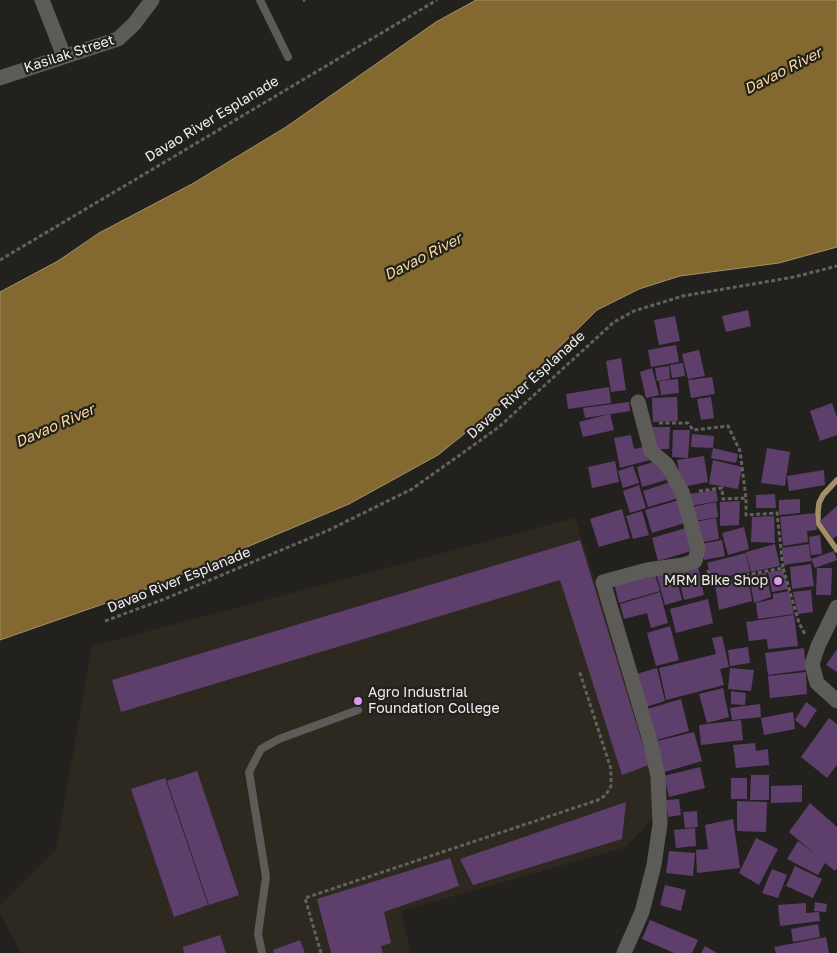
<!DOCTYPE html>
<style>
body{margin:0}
canvas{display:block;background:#23211e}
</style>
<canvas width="837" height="953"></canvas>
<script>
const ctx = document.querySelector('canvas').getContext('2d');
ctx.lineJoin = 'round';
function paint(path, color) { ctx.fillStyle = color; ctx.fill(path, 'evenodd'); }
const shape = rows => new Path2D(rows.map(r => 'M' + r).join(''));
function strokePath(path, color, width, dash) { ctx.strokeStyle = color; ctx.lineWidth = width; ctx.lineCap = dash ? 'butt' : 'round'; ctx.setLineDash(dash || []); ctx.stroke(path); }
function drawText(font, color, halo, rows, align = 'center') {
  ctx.font = font + ' "Golos Text",sans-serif'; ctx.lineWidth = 4.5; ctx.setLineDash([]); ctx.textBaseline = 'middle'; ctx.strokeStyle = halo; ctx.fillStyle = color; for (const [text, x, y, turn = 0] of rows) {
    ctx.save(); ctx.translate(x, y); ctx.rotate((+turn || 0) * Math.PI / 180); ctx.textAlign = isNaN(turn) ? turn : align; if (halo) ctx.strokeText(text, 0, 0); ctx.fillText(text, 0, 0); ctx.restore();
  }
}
paint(shape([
 [575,518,650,755,657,813,626,847,401,911,411,953,21,953,0,914,0,905,56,849,92,646]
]), '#2d2820');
const water = shape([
 [476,0,837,0,837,247,779,263,680,276,639,289,597,310,506,400,438,455,349,504,152,587,0,640,0,292,58,261,99,233,192,184,286,127,436,22,476,0]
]);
paint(water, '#83682f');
strokePath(water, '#a49068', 1);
strokePath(shape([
 [837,480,823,495,819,503,818,512,818,523,837,550]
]), '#a49068', 5.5);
paint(shape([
 [748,310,751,326,726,332,722,316],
 [675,316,680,341,659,345,654,320],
 [676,345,679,362,651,367,648,350],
 [699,350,705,376,688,379,682,354],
 [621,358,626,390,611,392,606,361],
 [683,363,685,376,672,378,670,365],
 [669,366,670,379,657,381,655,368],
 [652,368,659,395,646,398,640,372],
 [712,377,715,394,691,398,688,380],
 [678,379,679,393,661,395,659,381],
 [609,387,611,403,568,409,566,394],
 [677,397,678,421,653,422,652,398],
 [711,397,714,418,701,420,697,399],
 [629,402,630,411,585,418,583,408],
 [832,403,837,418,837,435,820,441,810,411],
 [610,414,614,430,583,437,579,422],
 [652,427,670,427,669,449,652,449],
 [673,430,690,430,688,458,672,457],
 [692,434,714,436,713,448,691,447],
 [631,435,634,449,647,446,650,460,620,468,614,438],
 [713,448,738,454,736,463,711,458],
 [767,448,790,452,785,486,761,483],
 [704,456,708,482,682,487,677,460],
 [660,460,666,480,642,487,637,467],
 [713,460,742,467,738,489,709,484],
 [615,461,619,482,592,488,588,467],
 [633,466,639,483,623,488,618,471],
 [824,470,825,485,789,491,787,476],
 [674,481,679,498,648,507,643,491],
 [639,485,646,508,630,513,623,491],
 [716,490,718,501,691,506,689,494],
 [775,494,776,508,756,508,756,495],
 [682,499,688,522,652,533,645,510],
 [800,499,800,513,779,515,779,500],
 [740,501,739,525,720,526,720,502],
 [716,502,718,517,695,521,692,507],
 [837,506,837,535,833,539,820,521],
 [622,509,630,538,599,547,590,519],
 [642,511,649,535,633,539,626,516],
 [815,513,817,530,807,531,808,542,783,546,780,517],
 [774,516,775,543,751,542,752,517],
 [716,518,719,539,699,543,695,522],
 [689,527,694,550,658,561,652,538],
 [744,527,749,549,728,555,722,533],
 [820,535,822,554,811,555,809,537],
 [580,540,649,765,622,775,560,580,121,712,112,680],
 [722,540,725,556,704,560,700,544],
 [775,544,780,566,751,572,746,552],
 [809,544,811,561,784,565,782,548],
 [834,551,837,560,815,568,811,559],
 [746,553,750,572,712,579,707,563],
 [811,564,814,586,792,589,790,567],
 [698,566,704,595,684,600,677,571],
 [817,568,832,568,831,595,816,595],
 [783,570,788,589,772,592,768,572],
 [654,571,660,591,619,603,614,583],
 [675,572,682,600,665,605,657,576],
 [766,573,771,597,754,603,749,576],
 [748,576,752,601,719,610,715,584],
 [811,590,813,612,798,614,793,592],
 [789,591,794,614,758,619,756,603,773,599,773,594],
 [660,592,668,623,651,628,647,613,624,619,620,604],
 [708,599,713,623,676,633,670,609],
 [794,615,798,646,768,649,767,639,749,641,746,622],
 [670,626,679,660,656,666,647,633],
 [722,636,729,667,720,669,724,685,666,700,659,668,716,654,712,638],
 [748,647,750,663,730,666,728,650],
 [804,648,806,670,768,675,765,653],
 [837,649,837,672,826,665],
 [657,668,665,701,642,708,633,675],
 [730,668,754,670,751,691,728,689],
 [806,672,807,694,770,698,768,676],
 [723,688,729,717,707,723,699,694],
 [731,691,746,693,745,705,731,704],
 [681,699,689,731,653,741,644,710],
 [806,702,817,710,805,728,795,720],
 [760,704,761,717,732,720,730,708],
 [793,712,795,729,764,735,761,718],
 [829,718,837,724,837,765,827,778,801,757],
 [741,720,743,740,701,745,699,725],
 [694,732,702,761,661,773,653,742],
 [755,743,756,751,768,749,769,765,736,768,733,745],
 [700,767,705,788,669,797,664,776],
 [197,771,239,895,209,905,167,781],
 [751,775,769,775,769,800,750,800],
 [165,778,208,905,174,917,131,789],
 [731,778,747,778,747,799,731,799],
 [802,785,802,802,771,803,771,786],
 [679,799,681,815,668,817,666,800],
 [737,801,767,802,766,832,737,831],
 [626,802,622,839,473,885,460,859],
 [810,803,837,827,837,868,835,871,825,863,818,875,787,859,798,841,816,855,789,832],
 [697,811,698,827,685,828,683,812],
 [733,819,740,868,697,873,696,850,708,849,705,825],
 [695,828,696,846,676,848,674,830],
 [756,838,778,849,759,885,739,873],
 [669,851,695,853,693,876,666,873],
 [450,858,459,886,384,912,391,943,381,946,383,953,331,953,317,899],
 [795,866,822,879,813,898,786,886],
 [772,869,787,875,778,898,762,893],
 [665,885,686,890,681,911,660,905],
 [815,902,827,904,826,912,814,911],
 [806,903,806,913,819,912,820,921,780,926,778,905],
 [650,920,698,940,692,953,674,953,642,939],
 [818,924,820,937,793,942,791,929],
 [220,935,226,953,184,953,183,947],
 [826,937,829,953,776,953,774,947],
 [300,940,305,953,274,953,273,950],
 [705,946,717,953,701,953]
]), '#5e3e6b');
strokePath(shape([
 [303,1,305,0],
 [0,260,437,0],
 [659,423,688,423,693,430,728,426,740,451,746,498],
 [699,491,722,488,723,499,746,498,746,515,777,513,783,568],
 [708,570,712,581,715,581,783,568,799,623,806,636],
 [105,621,167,598,329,530,412,489,499,427,614,322,634,311,683,296,794,277,837,266],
 [321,953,305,898,598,800,606,795,611,786,611,769,579,670]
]), '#62615e', 3, [4, 2.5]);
strokePath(shape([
 [260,0,288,57],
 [262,953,258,934,266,877,249,772,261,749,279,739,358,710]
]), '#5d5b57', 8);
strokePath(shape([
 [42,0,64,56],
 [0,78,118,39,134,24,152,0],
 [837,607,818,646,812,664,817,683,837,701],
 [624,953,642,912,654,865,660,824,658,776,649,737,603,582,647,570,683,565,695,561,698,549,682,492,667,465,651,451,638,402]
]), '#5d5b57', 15);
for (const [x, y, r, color] of [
 [778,581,5,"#db99f5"],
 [358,701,5,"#db99f5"]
]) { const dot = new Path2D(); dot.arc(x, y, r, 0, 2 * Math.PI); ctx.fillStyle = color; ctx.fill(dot); strokePath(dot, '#23211e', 2); }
drawText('14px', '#f0efed', '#23211e', [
 ["Kasilak Street",69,54,-18],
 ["Davao River Esplanade",212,119,-31],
 ["Davao River Esplanade",526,385,-42],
 ["Davao River Esplanade",179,580,-22]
]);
drawText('14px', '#f0efed', '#23211e', [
 ["MRM Bike Shop",768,581],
 ["Agro Industrial",368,693,"left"],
 ["Foundation College",368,709,"left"]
], 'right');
drawText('italic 15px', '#fad998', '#23211e', [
 ["Davao River",783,71,-27],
 ["Davao River",423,257,-27],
 ["Davao River",55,426,-24]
]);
</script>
